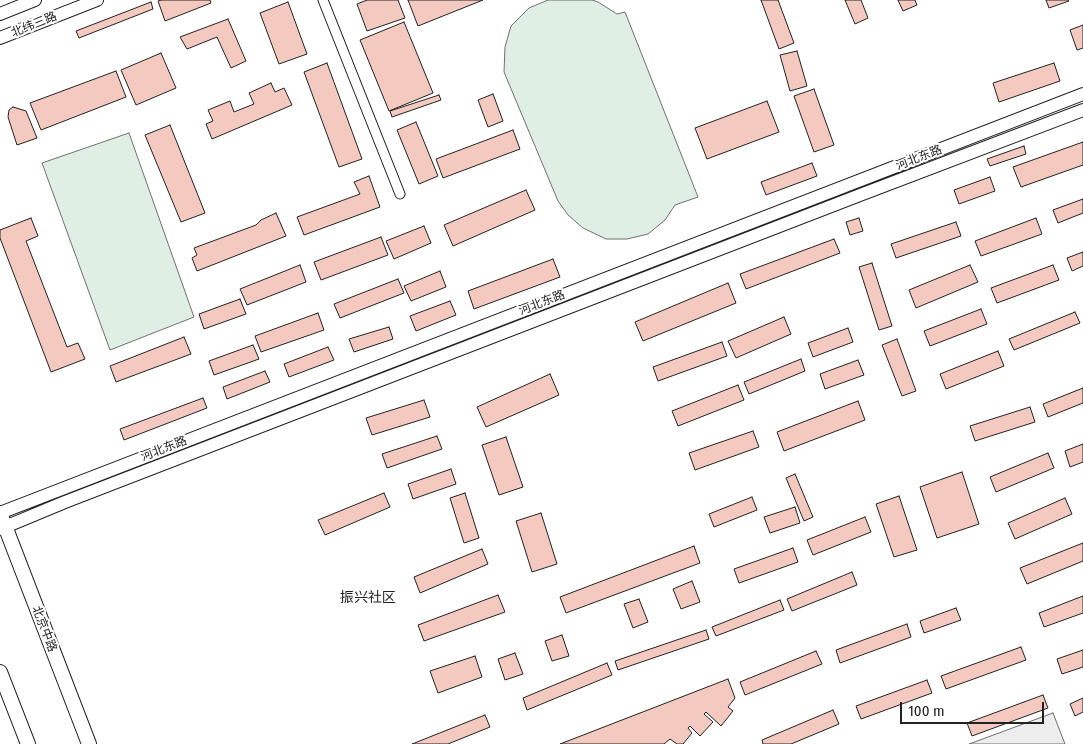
<!DOCTYPE html>
<meta charset="utf-8">
<style>
body{margin:0}
#map{position:relative;width:1083px;height:744px;overflow:hidden;background:#fff;font-family:"Fira Sans Condensed",sans-serif}
canvas{display:block}
.scale{position:absolute;left:900px;top:702px;width:144px;height:22px;box-sizing:border-box;border:2px solid #222;border-top:0;padding-left:6px;font-size:15px;line-height:18px;white-space:nowrap;color:#222;-webkit-text-stroke:4px #fff;paint-order:stroke}
</style>
<div id="map">
<canvas width="1083" height="744"></canvas>
<div class="scale">100 m</div>
</div>
<script>
const ctx = document.querySelector('canvas').getContext('2d');
ctx.lineJoin = 'round';
function paint(path, color) { ctx.fillStyle = color; ctx.fill(path, 'evenodd'); }
const shape = rows => new Path2D(rows.map(r => 'M' + r).join(''));
function strokePath(path, color, width, dash) { ctx.strokeStyle = color; ctx.lineWidth = width; ctx.lineCap = dash ? 'butt' : 'round'; ctx.setLineDash(dash || []); ctx.stroke(path); }
function drawText(font, color, halo, rows, align = 'center') {
  ctx.font = font + ' "Fira Sans Condensed","Noto Sans SC",sans-serif'; ctx.lineWidth = 4; ctx.setLineDash([]); ctx.textBaseline = 'middle'; ctx.strokeStyle = halo; ctx.fillStyle = color; for (const [text, x, y, turn = 0] of rows) {
    ctx.save(); ctx.translate(x, y); ctx.rotate((+turn || 0) * Math.PI / 180); ctx.textAlign = isNaN(turn) ? turn : align; if (halo) ctx.strokeText(text, 0, 0); ctx.fillText(text, 0, 0); ctx.restore();
  }
}
const green = shape([
 [548,0,592,0,598,2,617,14,625,12,698,197,675,205,665,220,648,234,627,239,606,239,583,228,568,215,558,201,504,72,505,47,511,26,529,8,548,0],
 [129,133,194,317,110,350,42,163,129,133]
]);
paint(green, '#e0efe3');
strokePath(green, '#6f6f6f', 1);
const parking = shape([
 [1053,713,1065,744,969,744,1053,713]
]);
paint(parking, '#ededed');
strokePath(parking, '#6f6f6f', 1);
const building = shape([
 [161,0,210,0,211,3,165,21,158,1,161,0],
 [367,0,398,0,405,18,367,31,357,4,367,0],
 [408,0,483,0,418,26,408,0],
 [761,0,778,0,794,43,779,49,761,0],
 [845,0,861,0,868,18,855,24,845,0],
 [898,0,915,0,917,5,903,11,898,0],
 [1046,0,1068,0,1069,1,1049,8,1046,0],
 [151,2,153,9,79,38,76,31,151,2],
 [288,2,307,54,279,64,260,13,288,2],
 [228,19,246,61,231,68,217,37,187,49,180,37,228,19],
 [404,22,433,93,389,111,360,40,404,22],
 [1083,25,1083,48,1077,50,1070,30,1083,25],
 [797,51,807,86,790,91,780,55,797,51],
 [161,53,176,88,136,105,121,70,161,53],
 [327,63,362,159,339,167,304,72,327,63],
 [1054,63,1060,81,999,102,993,83,1054,63],
 [116,71,126,97,41,130,30,103,116,71],
 [271,83,275,92,284,88,292,105,212,139,206,124,213,121,208,110,230,101,234,112,254,104,249,93,271,83],
 [814,89,834,145,814,152,794,96,814,89],
 [493,94,503,121,488,127,478,100,493,94],
 [439,95,441,100,392,117,390,111,439,95],
 [767,101,779,132,707,159,695,128,767,101],
 [13,107,26,111,37,138,17,145,8,117,9,110,13,107],
 [416,122,438,176,419,184,397,130,416,122],
 [170,125,205,213,181,222,145,135,170,125],
 [513,130,520,149,443,178,436,159,513,130],
 [1083,142,1083,165,1021,187,1013,167,1083,142],
 [1024,146,1026,154,990,166,987,159,1024,146],
 [812,163,817,176,766,195,761,182,812,163],
 [369,176,380,207,304,235,297,217,360,194,354,182,369,176],
 [990,177,995,191,959,204,954,190,990,177],
 [526,190,535,210,453,246,444,225,526,190],
 [1083,199,1083,213,1058,223,1053,210,1083,199],
 [276,213,286,236,197,271,192,258,197,255,194,248,256,225,261,220,276,213],
 [31,218,38,236,26,241,67,347,78,343,85,359,51,372,0,238,0,230,31,218],
 [859,218,863,231,850,235,846,222,859,218],
 [1036,218,1042,234,981,256,975,241,1036,218],
 [956,222,961,236,896,258,891,244,956,222],
 [424,226,431,243,394,259,386,241,424,226],
 [381,237,388,255,321,280,314,262,381,237],
 [834,239,840,253,746,289,740,274,834,239],
 [1083,252,1083,266,1072,271,1067,258,1083,252],
 [553,259,560,277,474,309,468,291,553,259],
 [872,263,892,326,879,330,859,267,872,263],
 [300,265,306,282,247,305,240,289,300,265],
 [970,265,978,282,916,308,909,290,970,265],
 [1053,265,1059,280,997,303,991,288,1053,265],
 [440,271,446,287,411,301,404,286,440,271],
 [398,279,404,293,340,318,334,304,398,279],
 [728,283,736,303,643,341,635,322,728,283],
 [240,299,246,314,204,329,199,314,240,299],
 [450,301,456,315,416,331,410,316,450,301],
 [981,309,987,324,930,346,924,331,981,309],
 [1075,312,1080,323,1014,350,1009,339,1075,312],
 [318,313,324,330,261,352,255,336,318,313],
 [784,317,791,334,736,358,728,341,784,317],
 [389,327,393,339,354,352,349,339,389,327],
 [848,328,853,342,813,357,808,343,848,328],
 [184,337,191,354,116,382,110,366,184,337],
 [897,339,916,391,902,396,882,345,897,339],
 [722,342,727,356,658,381,653,367,722,342],
 [253,345,259,359,214,375,209,361,253,345],
 [328,347,334,360,289,377,284,364,328,347],
 [998,351,1004,366,946,389,940,374,998,351],
 [801,359,805,371,749,394,744,382,801,359],
 [858,360,864,375,825,389,820,374,858,360],
 [265,371,270,382,227,399,223,387,265,371],
 [550,374,559,395,486,427,477,407,550,374],
 [738,385,744,400,678,426,672,411,738,385],
 [1083,388,1083,403,1048,417,1043,404,1083,388],
 [203,398,207,408,124,440,120,429,203,398],
 [424,400,430,417,372,435,366,418,424,400],
 [858,401,865,420,784,451,777,432,858,401],
 [1030,407,1035,422,975,441,970,426,1030,407],
 [753,431,759,447,695,470,689,453,753,431],
 [437,436,442,449,387,468,382,454,437,436],
 [506,437,523,487,499,495,482,445,506,437],
 [1083,444,1083,462,1070,467,1065,451,1083,444],
 [1048,453,1054,468,996,492,990,477,1048,453],
 [451,469,456,484,413,499,408,484,451,469],
 [962,472,979,524,937,538,920,487,962,472],
 [795,474,813,517,804,521,786,478,795,474],
 [384,493,390,507,325,535,318,520,384,493],
 [465,493,479,538,464,543,450,498,465,493],
 [899,496,917,550,894,557,876,504,899,496],
 [752,497,757,510,714,527,709,514,752,497],
 [1065,498,1072,514,1015,539,1008,523,1065,498],
 [795,507,800,523,770,533,764,517,795,507],
 [541,513,557,564,532,572,516,521,541,513],
 [865,517,871,532,813,555,807,540,865,517],
 [1083,543,1083,561,1027,584,1020,568,1083,543],
 [694,546,700,563,566,613,560,597,694,546],
 [793,548,798,562,739,583,734,569,793,548],
 [482,549,488,564,420,593,414,577,482,549],
 [852,572,857,585,792,611,787,599,852,572],
 [692,581,700,602,681,609,673,589,692,581],
 [498,595,505,612,424,641,418,625,498,595],
 [1083,596,1083,613,1044,627,1039,613,1083,596],
 [639,599,648,622,633,628,624,604,639,599],
 [780,600,784,610,716,636,712,627,780,600],
 [956,608,961,620,924,633,920,621,956,608],
 [907,624,911,637,840,663,836,650,907,624],
 [706,630,709,639,618,670,615,661,706,630],
 [562,635,569,656,552,661,545,641,562,635],
 [1021,647,1026,660,946,689,941,676,1021,647],
 [1083,650,1083,667,1062,674,1057,659,1083,650],
 [816,651,822,664,745,695,740,682,816,651],
 [515,653,523,674,505,680,498,659,515,653],
 [475,656,482,677,438,693,430,671,475,656],
 [607,663,612,675,527,710,523,698,607,663],
 [728,679,735,698,728,707,733,711,721,726,706,712,704,714,713,722,700,736,690,726,688,728,692,733,683,744,677,744,670,739,664,744,560,744,728,679],
 [927,680,932,693,861,719,856,706,927,680],
 [1043,695,1048,708,972,736,967,723,1043,695],
 [1083,698,1083,712,1075,716,1070,704,1083,698],
 [833,710,839,724,791,744,763,744,762,740,833,710],
 [485,715,490,727,448,744,412,744,485,715]
]);
paint(building, '#f3c9c0');
strokePath(building, '#222', 1);
const minor = shape([
 [323,0,400,194]
]);
const secondary = shape([
 [0,14,35,0],
 [0,38,97,0],
 [0,513,1083,94],
 [0,529,65,502,860,195,1083,110]
]);
const primary = shape([
 [0,513,89,744],
 [0,672,28,744]
]);
strokePath(minor, '#222', 11);
strokePath(secondary, '#222', 14);
strokePath(primary, '#222', 16);
strokePath(minor, '#fff', 9);
strokePath(secondary, '#fff', 12);
strokePath(primary, '#fff', 14);
drawText('12px', '#222', '#fff', [
 ["北纬三路",34,25,-22],
 ["河北东路",919,158,-21],
 ["河北东路",542,303,-21],
 ["河北东路",164,449,-21],
 ["北京中路",44,629,69]
]);
drawText('14px', '#222', '#fff', [
 ["振兴社区",368,598]
]);
</script>
